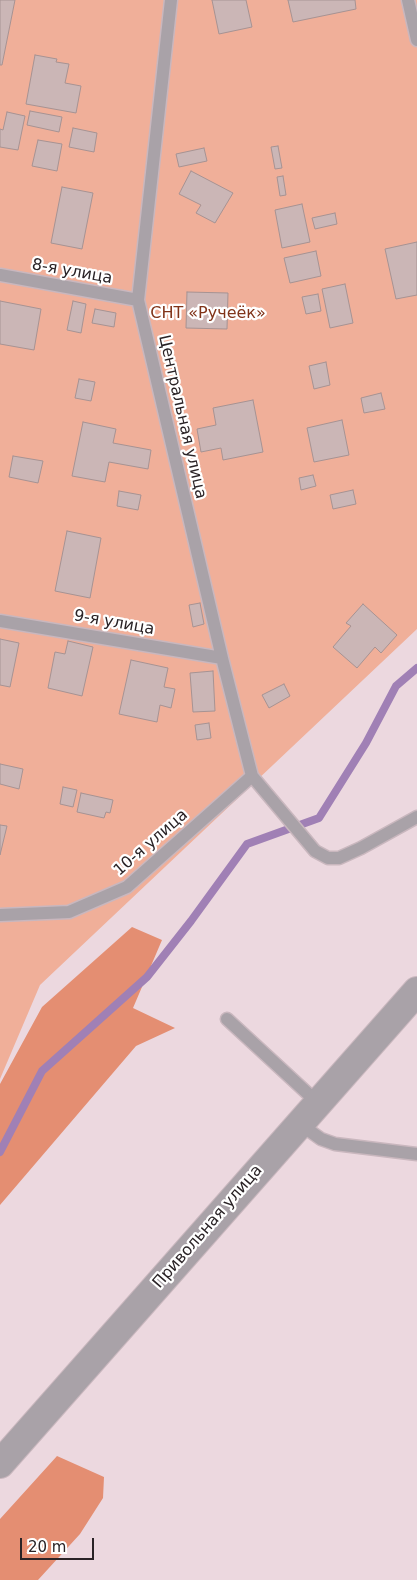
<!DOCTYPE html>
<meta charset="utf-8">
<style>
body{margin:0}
#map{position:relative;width:417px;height:1580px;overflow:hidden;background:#ecd8df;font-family:"DejaVu Sans",sans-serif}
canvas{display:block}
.scale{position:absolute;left:20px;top:1538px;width:74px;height:22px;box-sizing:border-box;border:2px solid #2a2326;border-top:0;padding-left:6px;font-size:15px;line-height:18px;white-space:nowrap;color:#2a2326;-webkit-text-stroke:4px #fff;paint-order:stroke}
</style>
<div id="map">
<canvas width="417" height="1580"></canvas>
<div class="scale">20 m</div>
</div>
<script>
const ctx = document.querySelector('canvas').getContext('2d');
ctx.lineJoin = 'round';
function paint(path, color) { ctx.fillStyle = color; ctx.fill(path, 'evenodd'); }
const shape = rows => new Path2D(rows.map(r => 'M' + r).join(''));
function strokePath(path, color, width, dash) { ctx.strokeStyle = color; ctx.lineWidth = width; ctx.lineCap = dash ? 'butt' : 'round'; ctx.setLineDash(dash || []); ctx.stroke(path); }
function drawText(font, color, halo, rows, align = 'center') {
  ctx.font = font + ' "DejaVu Sans",sans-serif'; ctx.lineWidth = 4.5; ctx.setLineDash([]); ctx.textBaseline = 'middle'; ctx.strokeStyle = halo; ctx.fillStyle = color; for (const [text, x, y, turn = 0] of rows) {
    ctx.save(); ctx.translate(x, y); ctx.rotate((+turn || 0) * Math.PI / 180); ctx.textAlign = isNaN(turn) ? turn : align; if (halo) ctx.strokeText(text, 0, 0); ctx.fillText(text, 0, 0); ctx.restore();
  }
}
paint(shape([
 [0,0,417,0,417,629,40,985,0,1079]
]), '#f0af99');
paint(shape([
 [132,927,162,940,133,1008,175,1028,136,1046,0,1205,0,1084,42,1007],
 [57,1456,104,1477,103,1498,80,1534,38,1580,0,1580,0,1519]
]), '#e48e72');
strokePath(shape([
 [0,1152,42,1071,147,977,191,921,247,844,319,818,366,743,396,686,417,668]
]), '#a080b5', 8);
const building = shape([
 [0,0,15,0,2,65,0,65,0,0],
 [212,0,246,0,252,27,219,34,212,0],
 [288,0,355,0,356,9,293,22,288,0],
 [35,55,57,59,56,62,69,64,65,83,81,86,76,113,26,104,35,55],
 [30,111,62,117,59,132,27,125,30,111],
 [7,112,25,116,18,150,0,147,0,129,3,130,7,112],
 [73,128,97,133,94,152,69,147,73,128],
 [38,140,62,144,57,171,32,166,38,140],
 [278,146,282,168,275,169,271,147,278,146],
 [204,148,207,161,179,167,176,154,204,148],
 [191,171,233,193,215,223,196,213,201,205,179,194,191,171],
 [283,176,286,195,280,196,277,177,283,176],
 [62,187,93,193,82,249,51,243,62,187],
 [302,204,310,242,282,248,275,210,302,204],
 [335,213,337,224,315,229,312,218,335,213],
 [417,242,417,295,396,299,385,249,417,242],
 [316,251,321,276,290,283,284,258,316,251],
 [345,284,353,323,330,328,322,289,345,284],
 [187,292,228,293,227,329,186,328,187,292],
 [318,294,321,311,306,314,302,297,318,294],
 [0,301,41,309,34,350,0,344,0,301],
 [73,301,86,304,81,333,67,330,73,301],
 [95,309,116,313,114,327,92,323,95,309],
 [326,362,330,385,314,389,309,366,326,362],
 [79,379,95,382,91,401,75,398,79,379],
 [381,393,385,409,364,413,361,398,381,393],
 [253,400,263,452,223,460,221,448,201,452,197,429,216,425,213,408,253,400],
 [342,420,349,455,314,462,307,428,342,420],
 [83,422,116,429,113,443,151,450,148,469,109,462,105,482,72,476,83,422],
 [13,456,43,461,38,483,9,477,13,456],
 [313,475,316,486,301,490,299,478,313,475],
 [353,490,356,504,333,509,330,495,353,490],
 [119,491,141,495,138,510,117,506,119,491],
 [67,531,101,538,90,598,55,591,67,531],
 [200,603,204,624,193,627,189,605,200,603],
 [363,604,397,635,381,653,375,647,357,668,333,647,351,626,346,623,363,604],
 [0,639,19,643,10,687,0,685,0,639],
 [68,641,93,647,82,696,48,688,55,652,65,654,68,641],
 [131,660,168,668,164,687,175,689,171,708,160,705,157,722,119,714,131,660],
 [213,671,215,711,193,712,190,673,213,671],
 [284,684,290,696,269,708,262,695,284,684],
 [209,723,211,738,197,740,195,725,209,723],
 [0,764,23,769,19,789,0,784,0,764],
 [63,787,77,790,73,807,60,804,63,787],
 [81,793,113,800,110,813,106,812,104,818,77,812,81,793],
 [0,825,7,826,0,855,0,825]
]);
paint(building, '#cbb6b6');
strokePath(building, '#a79393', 1);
const service = shape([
 [171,0,138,300,222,658,252,776,315,851,328,858,339,858,361,848,417,817],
 [408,0,417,40],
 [0,275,138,300],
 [0,621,222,658],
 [0,915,69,912,127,887,252,776],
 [227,1019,318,1103],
 [300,1124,321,1139,335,1144,417,1154]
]);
const tertiary = shape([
 [0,1464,417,991]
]);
strokePath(service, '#c9b7be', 15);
strokePath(tertiary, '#c9b7be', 30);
strokePath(service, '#a9a2a8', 12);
strokePath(tertiary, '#a9a2a8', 28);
drawText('16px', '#2a2326', '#fff', [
 ["8-я улица",72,272,10],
 ["Центральная улица",182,417,77],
 ["9-я улица",114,623,10],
 ["10-я улица",151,843,-41],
 ["Привольная улица",208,1227,-49]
]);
drawText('16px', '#813419', '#fff', [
 ["СНТ «Ручеёк»",208,314]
]);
</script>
